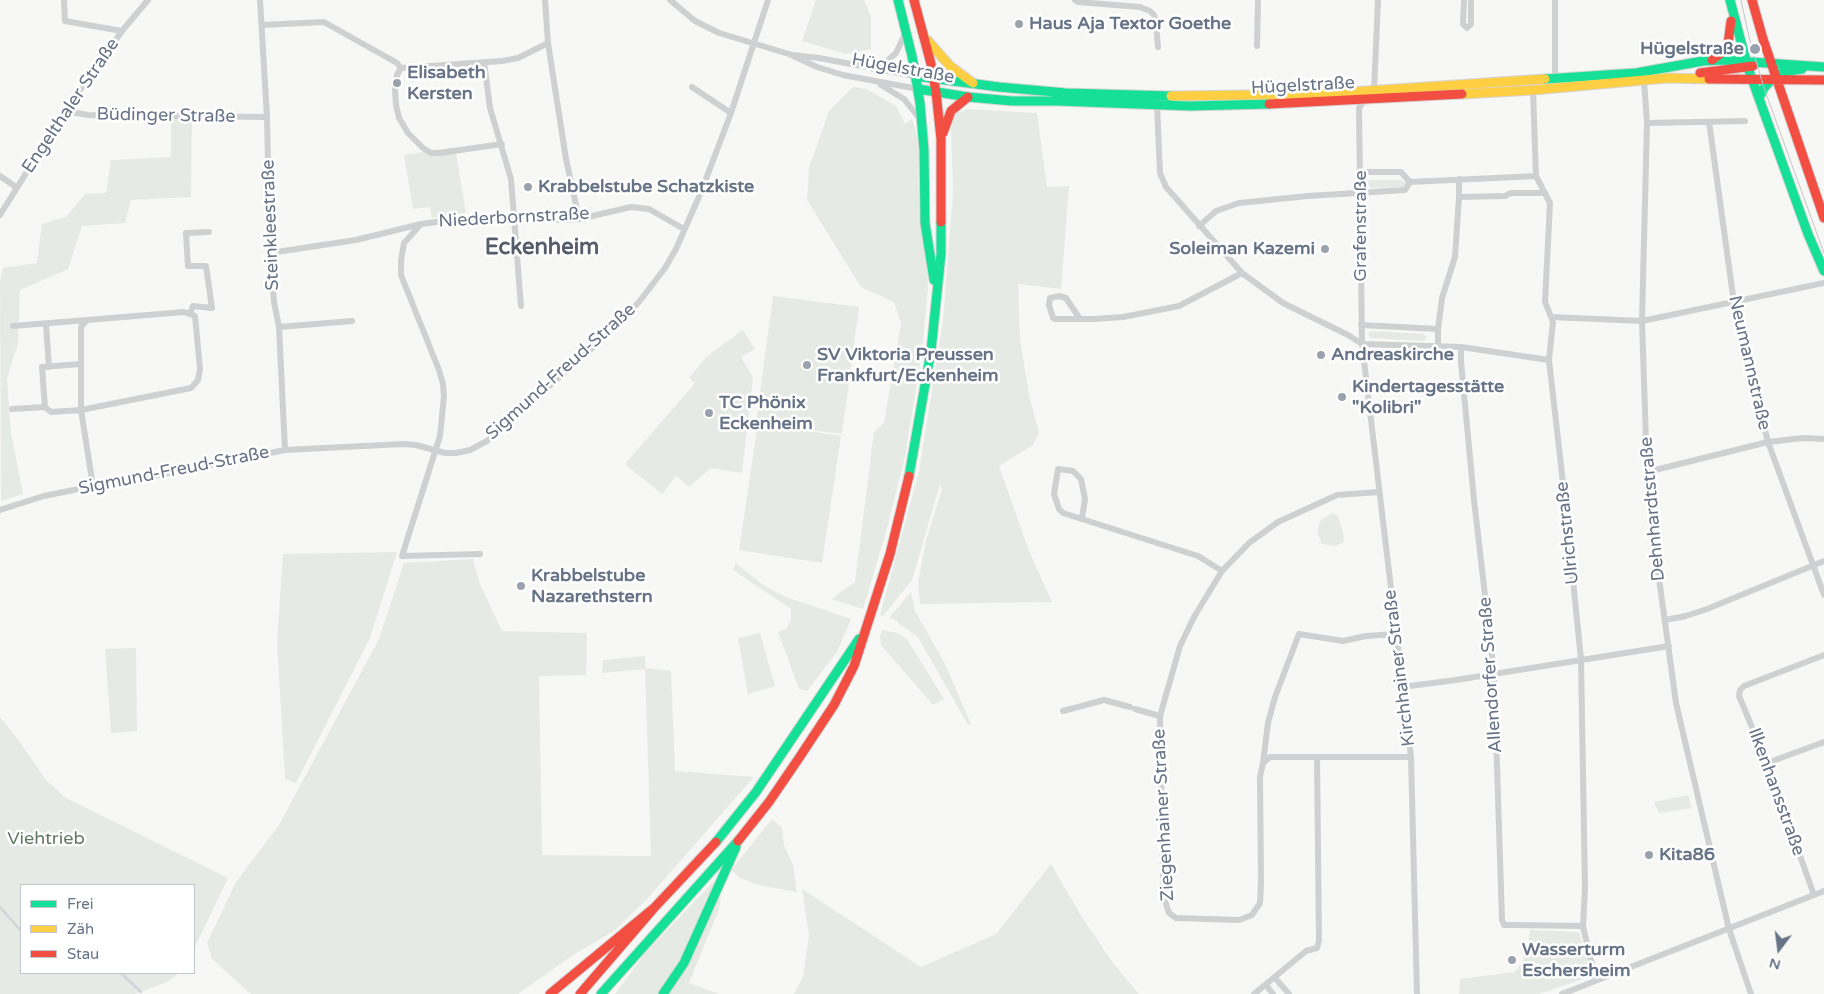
<!DOCTYPE html>
<meta charset="utf-8">
<style>
body{margin:0}
#map{position:relative;width:1824px;height:994px;overflow:hidden;background:#f7f7f6;font-family:"Varela Round",sans-serif}
canvas{display:block}
.legend{position:absolute;left:20px;top:884px;width:175px;height:90px;box-sizing:border-box;background:#fff;border:1px solid #c2c7cf;margin:0;padding:6px 9px;list-style:none;font-size:15px;color:#677386}
.legend li{display:flex;align-items:center;gap:10px;height:25px}
.legend b{width:25px;border:1px solid #c2c7cf}
.north{position:absolute;left:1754px;top:924px;width:50px;height:50px;-webkit-text-stroke:4px #fff;paint-order:stroke;rotate:195deg;font-size:14px;font-weight:700;line-height:20px;text-align:center;color:#677386}
.north::after{content:'';display:block;margin:auto;width:18px;height:22px;background:#677386;clip-path:polygon(50% 0,100% 100%,50% 72%,0 100%)}
</style>
<div id="map">
<canvas width="1824" height="994"></canvas>
<ul class="legend">
<li><b style="height:6px;background:#16e098"></b>Frei</li>
<li><b style="height:6px;background:#ffcf43"></b>Zäh</li>
<li><b style="height:6px;background:#f24e42"></b>Stau</li>
</ul>
<div class="north">N</div>
</div>
<script>
const ctx = document.querySelector('canvas').getContext('2d');
ctx.lineJoin = 'round';
function paint(path, color) { ctx.fillStyle = color; ctx.fill(path, 'evenodd'); }
const shape = rows => new Path2D(rows.map(r => 'M' + r).join(''));
function strokePath(path, color, width, dash) { ctx.strokeStyle = color; ctx.lineWidth = width; ctx.lineCap = dash ? 'butt' : 'round'; ctx.setLineDash(dash || []); ctx.stroke(path); }
function drawText(font, color, halo, rows, align = 'center') {
  ctx.font = font + ' "Varela Round",sans-serif'; ctx.lineWidth = 5; ctx.setLineDash([]); ctx.textBaseline = 'middle'; ctx.strokeStyle = halo; ctx.fillStyle = color; for (const [text, x, y, turn = 0] of rows) {
    ctx.save(); ctx.translate(x, y); ctx.rotate((+turn || 0) * Math.PI / 180); ctx.textAlign = isNaN(turn) ? turn : align; if (halo) ctx.strokeText(text, 0, 0); ctx.fillText(text, 0, 0); ctx.restore();
  }
}
paint(shape([
 [816,0,864,0,871,17,871,49,846,54,802,41],
 [853,87,866,89,896,106,905,124,912,119,916,131,918,148,919,216,927,259,928,287,922,352,905,457,886,532,863,609,831,599,855,582,874,432,884,423,901,323,894,302,861,287,807,200,809,168,829,111],
 [968,109,1037,113,1047,187,1069,186,1061,289,1018,284,1020,339,1029,395,1039,433,1033,445,999,466,1029,551,1052,602,920,604,918,582,926,541,942,489,940,484,912,580,883,616,880,615,919,471,943,321,953,193,951,131,953,120,957,112,961,112],
 [171,115,192,115,191,197,131,200,125,223,82,226,68,269,20,290,18,343,7,379,11,433,23,494,1,501,0,281,3,268,37,263,42,224,66,217,85,194,106,193,111,160,171,157],
 [455,147,466,213,432,218,430,207,413,209,404,155],
 [1370,180,1402,180,1406,183,1403,187,1370,188,1367,184],
 [773,296,859,307,842,434,762,424,841,436,822,563,739,550,758,423,756,423],
 [743,330,755,349,741,357,753,377,742,473,711,468,689,487,676,476,662,494,625,464,695,383,689,378,707,356],
 [1371,331,1423,334,1427,337,1424,341,1371,338,1368,335],
 [1332,513,1338,516,1344,536,1343,543,1335,546,1322,544,1317,531,1321,520],
 [397,552,370,638,296,783,285,779,277,641,283,554],
 [473,559,480,584,502,631,587,633,586,675,539,676,542,855,651,856,645,669,602,673,603,660,645,656,645,668,671,671,675,771,754,777,647,899,614,931,573,955,518,994,251,994,212,959,207,943,236,882,279,825,379,639,404,563],
 [736,563,763,585,786,597,851,619,837,652,807,691,799,689,778,632,786,629,791,621,791,609,733,570],
 [911,592,915,611,944,662,971,724,968,725,918,637,898,623,898,621,889,618],
 [882,630,897,633,907,639,944,699,933,705,881,645,880,637],
 [760,633,775,686,748,694,738,638],
 [136,648,137,731,111,733,105,649],
 [0,717,17,738,46,780,66,798,228,878,194,949,194,885,21,885,21,973,179,973,167,982,135,994,0,994],
 [1688,795,1692,808,1659,813,1654,802],
 [772,819,782,828,784,845,793,865,797,892,758,885,740,878,731,870],
 [1051,864,1080,914,1113,963,1139,994,794,994,803,977,809,935,802,889,921,967,996,934],
 [717,878,703,907,721,897,719,909,689,983,719,994,615,994,645,953],
 [1530,930,1579,932,1592,976,1539,994,1459,994,1460,979,1515,972,1524,959,1520,947,1528,947]
]), '#e6eae4');
strokePath(shape([
 [0,907,21,931],
 [121,973,141,992]
]), '#d0d6da', 2.5);
const fast = shape([
 [898,0,912,56,920,103,924,150,925,223,934,280],
 [1730,0,1748,68,1808,234,1824,271],
 [915,76,999,87,1066,93,1171,96],
 [1545,79,1636,73,1703,61,1723,60,1824,67],
 [918,89,968,97,1012,101,1058,101,1190,106,1269,104],
 [1759,98,1764,88,1775,76,1783,72,1802,69],
 [909,476,931,351,941,254,941,222],
 [716,842,756,792,859,639],
 [601,994,738,841],
 [663,994,684,963,736,847]
]);
const slow = shape([
 [927,40,950,66,973,83],
 [1462,94,1533,90,1667,78,1709,79],
 [1171,96,1321,94,1545,79]
]);
const jam = shape([
 [914,0,931,64,936,92,941,139,941,222],
 [1752,0,1763,39,1824,218],
 [1712,60,1720,54,1728,44,1731,21],
 [1700,73,1753,66],
 [1709,79,1824,80],
 [1269,104,1462,94],
 [943,133,951,111,968,97],
 [738,841,769,802,799,758,834,705,854,666,890,554,909,476],
 [550,994,654,908,716,842],
 [580,994,654,908]
]);
strokePath(fast, '#d4d5d6', 11);
strokePath(slow, '#d4d5d6', 11);
strokePath(jam, '#d4d5d6', 11);
strokePath(shape([
 [64,0,65,21,122,31],
 [260,0,267,117,270,253,274,302,279,327,285,450],
 [545,0,548,43,566,159,579,219],
 [670,0,695,21,719,33,789,54,817,67,843,75,918,89],
 [1075,0,1078,2,1140,7,1150,11,1154,15,1156,24,1158,47],
 [1464,0,1463,24,1467,28,1471,24,1471,0],
 [262,25,324,22,397,63,401,68,502,61,518,58,548,43],
 [1257,46,1258,0],
 [792,55,819,58,915,76],
 [484,62,490,108,511,179,521,306],
 [401,68,397,75,395,90,396,105,399,118,408,133,423,148,431,153,440,153,502,144],
 [873,69,886,62,896,53,906,32],
 [1555,81,1555,0],
 [1644,81,1647,123,1642,321,1647,472,1657,564,1676,703,1729,929,1751,994],
 [881,85,904,99,920,119],
 [692,87,731,113],
 [1533,90,1536,176,1550,203,1545,302,1553,322,1549,360,1564,492,1581,659,1585,888,1583,926,1590,957,1597,979],
 [1372,93,1374,91,1378,0],
 [1365,99,1359,108,1362,344,1411,757,1417,994],
 [1157,105,1160,173,1166,187,1242,273,1283,303,1348,335,1362,344,1461,347,1549,360],
 [65,111,88,115,267,117],
 [1709,122,1734,303,1768,442,1824,595],
 [1647,123,1745,121],
 [1360,172,1401,172,1410,182,1536,176],
 [0,176,16,187],
 [1459,197,1505,196,1511,193,1545,193],
 [0,215,65,111,122,31,148,0],
 [1199,226,1216,211,1239,203,1308,196,1405,190,1410,182],
 [270,253,356,240,421,224],
 [190,314,193,306,212,308,206,266,188,266,186,233,209,232],
 [1551,317,1642,321,1824,283],
 [1080,319,1066,298,1059,296,1050,298,1049,305,1053,318,1055,319,1094,319,1123,317,1179,306,1242,273],
 [46,324,49,367],
 [1361,325,1438,329,1438,346],
 [13,326,87,320],
 [279,327,352,321],
 [1438,329,1442,298,1455,257,1459,197,1459,179],
 [1461,347,1461,362,1474,500,1494,673,1502,920,1504,925,1513,925,1583,926],
 [80,364,42,367,45,407,51,412,81,410,191,388,198,380,200,369,195,316,184,312,87,320,81,327,81,410,93,486],
 [12,409,45,407],
 [1647,472,1768,442,1803,438,1824,439],
 [1379,492,1337,495,1278,522,1249,543,1222,571,1194,617,1180,646,1160,716,1163,875,1164,898,1169,913,1176,918,1239,920,1252,915,1260,903,1261,883,1260,777,1263,763,1270,757,1411,757],
 [0,510,44,496,93,486,164,474,285,450,403,444,416,445,445,453,456,453,470,450,487,441,598,343,639,302,665,268,676,249,701,192,731,113,768,0],
 [1082,518,1085,499,1081,479,1073,471,1058,469,1054,494,1059,509,1063,513,1198,556,1222,571],
 [480,554,402,556,440,436,444,396,443,384,439,370,401,275,401,261,404,243,421,224,451,220,513,217,561,220,579,219,631,207,649,209,684,229],
 [1665,620,1686,616,1707,609,1824,561],
 [1402,687,1456,680,1669,646],
 [1135,709,1160,716],
 [1063,711,1104,700,1130,707],
 [1263,763,1268,723,1275,697,1299,634,1343,641,1366,636,1396,634],
 [1767,763,1824,742],
 [1814,895,1767,763,1739,696,1740,690,1744,686,1824,655],
 [1275,978,1289,994],
 [1266,985,1273,994],
 [1254,994,1306,951,1317,948,1319,941,1317,757],
 [1562,994,1824,891]
]), '#cfd0d1', 6);
strokePath(fast, '#16e098', 9);
strokePath(slow, '#ffcf43', 9);
strokePath(jam, '#f24e42', 9);
strokePath(shape([
 [1741,0,1749,37,1764,88,1824,253]
]), '#c5c6c7', 1);
for (const [x, y, r, color] of [
 [1019,24,5,"#99a1ad"],
 [1755,49,6,"#99a1ad"],
 [397,83,5,"#99a1ad"],
 [528,187,5,"#99a1ad"],
 [1325,249,5,"#99a1ad"],
 [1321,355,5,"#99a1ad"],
 [807,365,5,"#99a1ad"],
 [1342,397,5,"#99a1ad"],
 [709,413,5,"#99a1ad"],
 [521,586,5,"#99a1ad"],
 [1649,855,5,"#99a1ad"],
 [1512,960,5,"#99a1ad"]
]) { const dot = new Path2D(); dot.arc(x, y, r, 0, 2 * Math.PI); ctx.fillStyle = color; ctx.fill(dot); strokePath(dot, '#fff', 2); }
drawText('bold 18px', '#677386', '#fff', [
 ["Haus Aja Textor Goethe",1029,24],
 ["Hügelstraße",1744,49,"right"],
 ["Elisabeth",407,73],
 ["Kersten",407,94],
 ["Krabbelstube Schatzkiste",538,187],
 ["Soleiman Kazemi",1315,249,"right"],
 ["SV Viktoria Preussen",817,355],
 ["Frankfurt/Eckenheim",817,376],
 ["Andreaskirche",1331,355],
 ["Kindertagesstätte",1352,387],
 ["\"Kolibri\"",1352,408],
 ["TC Phönix",719,403],
 ["Eckenheim",719,424],
 ["Krabbelstube",531,576],
 ["Nazarethstern",531,597],
 ["Kita86",1659,855],
 ["Wasserturm",1522,950],
 ["Eschersheim",1522,971]
], 'left');
drawText('18px', '#677386', '#fff', [
 ["Hügelstraße",903,69,10],
 ["Hügelstraße",1303,86,-3],
 ["Engelthaler Straße",71,106,-56],
 ["Büdinger Straße",166,116,1],
 ["Niederbornstraße",514,218,-3],
 ["Steinkleestraße",271,225,-92],
 ["Grafenstraße",1361,226,-90],
 ["Neumannstraße",1749,363,77],
 ["Sigmund-Freud-Straße",561,372,-42],
 ["Sigmund-Freud-Straße",174,471,-11],
 ["Dehnhardtstraße",1653,509,-95],
 ["Ulrichstraße",1568,533,-96],
 ["Kirchhainer Straße",1400,668,-97],
 ["Allendorfer Straße",1491,675,-94],
 ["Ilkenhansstraße",1776,792,70],
 ["Ziegenhainer Straße",1164,815,-93]
]);
drawText('18px', '#627862', '#fff', [
 ["Viehtrieb",46,839]
]);
drawText('bold 22px', '#555d6b', '#fff', [
 ["Eckenheim",542,248]
]);
</script>
